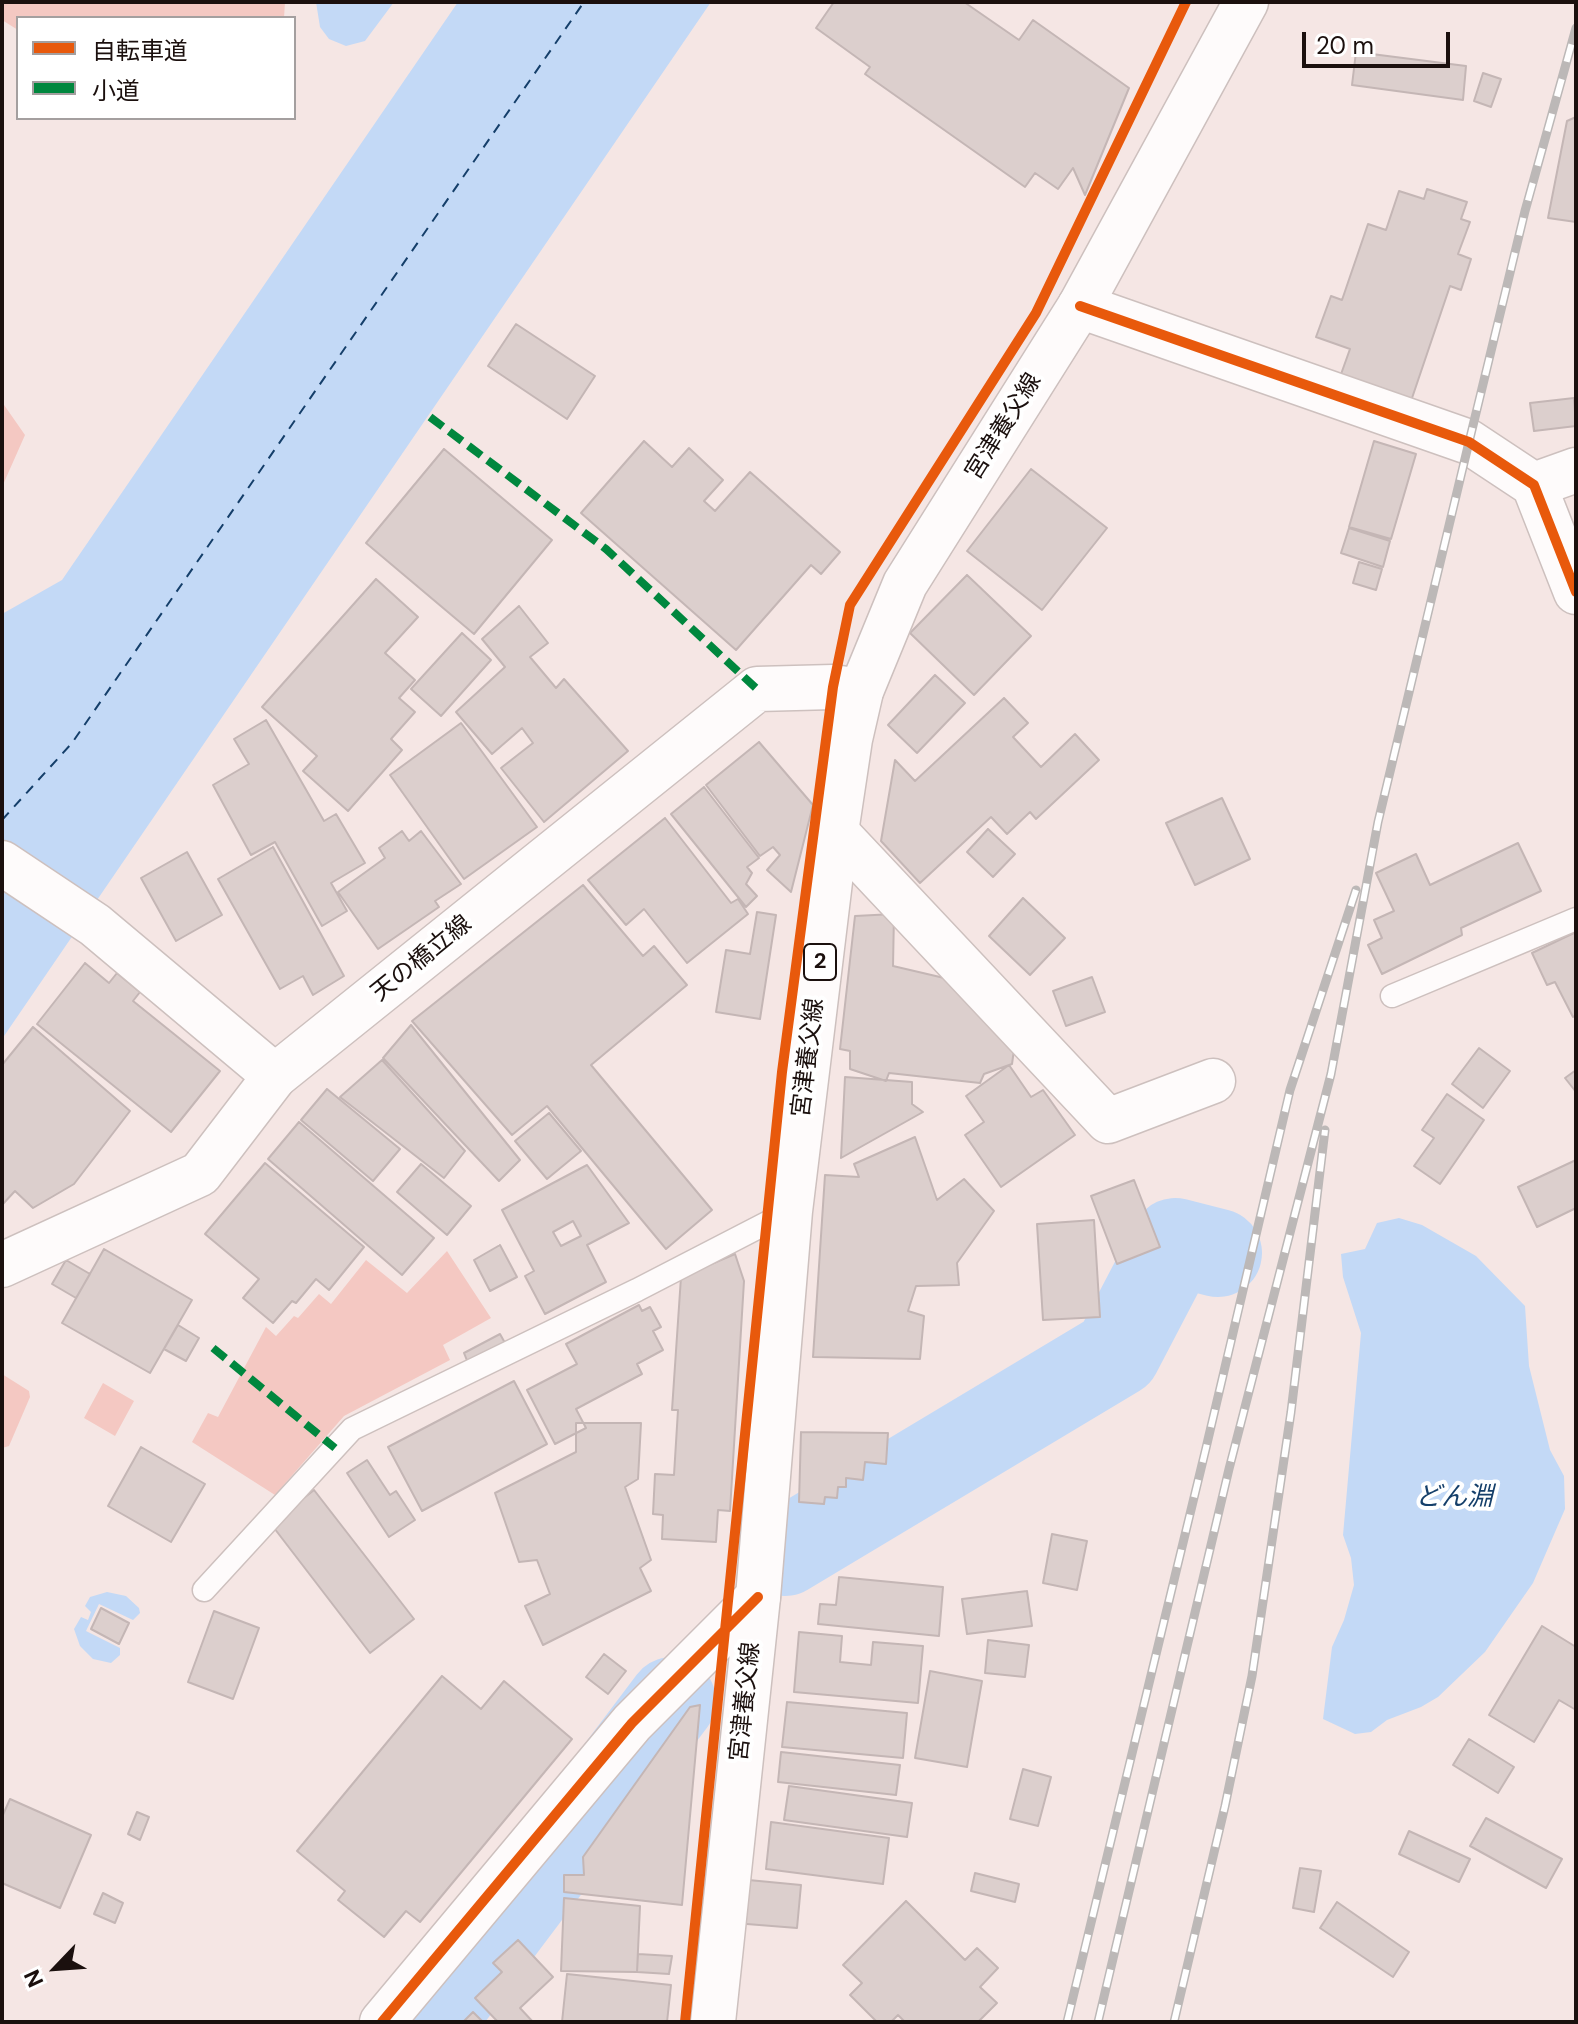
<!DOCTYPE html>
<meta charset="utf-8">
<style>
body{margin:0}
#map{position:relative;width:1578px;height:2024px;overflow:hidden;background:#f5e6e4;font-family:"DM Sans","Noto Sans JP",sans-serif}
canvas{display:block}
.frame{position:absolute;inset:0;border:4px solid #1b100e;pointer-events:none}
.legend{position:absolute;left:16px;top:16px;width:280px;height:104px;box-sizing:border-box;background:#fff;border:2px solid #a49f9f;margin:0;padding:10px 14px;list-style:none;font-size:24px;color:#1b100e}
.legend li{display:flex;align-items:center;gap:16px;height:40px}
.legend b{width:40px;border:2px solid #a49f9f}
.north{position:absolute;left:16px;top:1928px;width:80px;height:80px;-webkit-text-stroke:6px #fff;paint-order:stroke;rotate:245deg;font-size:22px;font-weight:700;line-height:32px;text-align:center;color:#1b100e}
.north::after{content:'';display:block;margin:auto;width:28px;height:36px;background:#1b100e;clip-path:polygon(50% 0,100% 100%,50% 72%,0 100%)}
.scale{position:absolute;left:1302px;top:32px;width:148px;height:36px;box-sizing:border-box;border:4px solid #1b100e;border-top:0;padding-left:10px;font-size:24px;line-height:28px;white-space:nowrap;color:#1b100e;-webkit-text-stroke:6px #fff;paint-order:stroke}
</style>
<div id="map">
<canvas width="1578" height="2024"></canvas>
<div class="frame"></div>
<ul class="legend">
<li><b style="height:10px;background:#e8590c"></b>自転車道</li>
<li><b style="height:10px;background:#00873e"></b>小道</li>
</ul>
<div class="north">N</div>
<div class="scale">20 m</div>
</div>
<script>
const ctx = document.querySelector('canvas').getContext('2d');
ctx.lineJoin = 'round';
function paint(path, color) { ctx.fillStyle = color; ctx.fill(path, 'evenodd'); }
const shape = rows => new Path2D(rows.map(r => 'M' + r).join(''));
function strokePath(path, color, width, dash) { ctx.strokeStyle = color; ctx.lineWidth = width; ctx.lineCap = dash ? 'butt' : 'round'; ctx.setLineDash(dash || []); ctx.stroke(path); }
function drawText(font, color, halo, rows, align = 'center') {
  ctx.font = font + ' "DM Sans","Noto Sans JP",sans-serif'; ctx.lineWidth = 8; ctx.setLineDash([]); ctx.textBaseline = 'middle'; ctx.strokeStyle = halo; ctx.fillStyle = color; for (const [text, x, y, turn = 0] of rows) {
    ctx.save(); ctx.translate(x, y); ctx.rotate((+turn || 0) * Math.PI / 180); ctx.textAlign = isNaN(turn) ? turn : align; if (halo) ctx.strokeText(text, 0, 0); ctx.fillText(text, 0, 0); ctx.restore();
  }
}
paint(shape([
 [2,2,285,2,284,18,18,18,18,30,2,20],
 [2,402,25,435,2,487],
 [447,1251,491,1318,443,1345,450,1360,344,1416,275,1495,192,1442,208,1413,218,1417,266,1327,276,1336,294,1316,298,1318,319,1294,331,1304,366,1260,407,1293],
 [2,1374,29,1391,30,1397,9,1446,2,1448],
 [103,1383,134,1401,115,1436,84,1418]
]), '#f4c8c2');
paint(shape([
 [316,2,394,2,365,41,346,46,329,39,320,27],
 [458,2,711,2,2,1039,2,614,62,580],
 [1399,1218,1422,1225,1476,1256,1525,1306,1529,1366,1550,1450,1564,1476,1565,1509,1533,1583,1485,1652,1438,1697,1421,1707,1387,1720,1371,1732,1355,1734,1323,1719,1332,1647,1344,1620,1354,1585,1351,1558,1343,1535,1361,1333,1343,1277,1341,1254,1365,1249,1377,1223],
 [107,1592,126,1596,139,1608,140,1613,133,1620,99,1604,86,1631,120,1648,120,1655,111,1663,93,1659,80,1646,74,1629,81,1617,88,1620,91,1612,85,1606,90,1597]
]), '#c3d9f6');
strokePath(shape([
 [785,1552,1117,1353,1175,1242,1218,1253],
 [430,2022,672,1701]
]), '#c3d9f6', 88);
strokePath(shape([
 [2,820,72,743,584,2]
]), '#153f6a', 2, [10, 8]);
const building = shape([
 [834,2,964,2,1019,40,1033,20,1129,88,1085,195,1073,168,1058,189,1035,173,1025,187,865,74,870,67,816,28,834,2],
 [1356,52,1466,66,1463,100,1352,85,1356,52],
 [1483,73,1501,79,1491,107,1474,101,1483,73],
 [1576,117,1576,222,1548,218,1567,121,1576,117],
 [1427,189,1467,202,1461,219,1470,222,1458,254,1471,259,1461,290,1450,286,1411,401,1340,377,1350,349,1316,337,1331,296,1342,300,1368,224,1386,230,1399,191,1424,199,1427,189],
 [516,324,595,376,567,419,488,366,516,324],
 [1574,398,1576,426,1534,431,1530,403,1574,398],
 [644,441,672,467,689,448,723,480,704,501,715,511,750,472,840,552,821,574,811,565,736,650,581,513,644,441],
 [1374,441,1416,454,1391,539,1349,527,1374,441],
 [444,449,552,540,474,634,366,543,444,449],
 [1031,469,1107,528,1042,610,967,551,1031,469],
 [1349,528,1390,541,1383,567,1341,553,1349,528],
 [1359,562,1382,569,1376,590,1353,583,1359,562],
 [967,575,1031,636,974,695,910,633,967,575],
 [376,579,418,617,385,653,415,680,399,698,415,712,391,739,402,750,348,811,303,771,317,756,262,707,376,579],
 [519,606,548,643,530,657,556,688,564,679,628,751,544,822,501,768,533,743,522,728,492,754,456,712,505,667,482,639,519,606],
 [462,633,491,660,441,716,411,689,462,633],
 [935,675,965,703,917,753,888,725,935,675],
 [1004,698,1028,723,1013,737,1041,767,1075,734,1099,760,1036,819,1030,812,1007,834,991,817,920,883,881,841,895,760,915,781,1004,698],
 [266,720,324,821,336,814,365,863,331,883,347,911,322,926,275,842,251,855,213,785,249,764,234,739,266,720],
 [461,723,537,827,464,879,390,775,461,723],
 [759,742,813,805,791,892,767,870,780,855,773,847,760,856,706,785,759,742],
 [704,787,759,858,747,867,752,873,746,884,757,896,746,907,671,814,704,787],
 [1222,798,1250,859,1195,885,1166,823,1222,798],
 [665,818,731,903,738,899,748,914,687,963,644,909,626,925,588,880,665,818],
 [988,829,1015,854,993,877,967,852,988,829],
 [402,831,409,841,421,831,461,884,435,901,439,907,378,949,338,892,385,858,379,848,402,831],
 [1518,843,1541,891,1461,928,1462,935,1382,974,1368,945,1382,938,1374,920,1394,911,1376,873,1416,854,1430,885,1518,843],
 [273,847,344,976,313,995,303,976,280,989,218,879,273,847],
 [187,852,222,915,176,941,141,878,187,852],
 [583,885,643,956,654,946,687,985,591,1065,712,1210,666,1249,547,1106,512,1135,412,1021,583,885],
 [1023,898,1065,938,1030,975,989,936,1023,898],
 [757,912,776,915,760,1019,716,1012,726,950,750,954,757,912],
 [894,914,893,966,957,981,1016,1036,1012,1064,984,1074,980,1083,889,1073,886,1081,850,1069,850,1051,840,1049,855,916,894,914],
 [1576,932,1576,1015,1573,1017,1555,982,1547,985,1532,953,1576,932],
 [85,963,109,983,117,973,140,992,133,1001,220,1071,171,1132,37,1024,85,963],
 [1092,977,1105,1012,1066,1026,1053,991,1092,977],
 [411,1025,520,1160,499,1181,383,1058,411,1025],
 [33,1027,130,1111,74,1184,33,1208,15,1191,2,1205,2,1065,33,1027],
 [1479,1048,1510,1071,1483,1108,1452,1084,1479,1048],
 [382,1060,465,1151,444,1178,340,1097,382,1060],
 [1009,1065,1031,1097,1043,1090,1075,1135,1001,1187,965,1135,984,1122,966,1096,1009,1065],
 [1576,1070,1576,1092,1565,1078,1576,1070],
 [845,1077,912,1082,912,1104,923,1112,841,1158,845,1077],
 [327,1089,400,1149,373,1181,301,1120,327,1089],
 [1447,1094,1484,1120,1440,1184,1414,1166,1434,1138,1422,1130,1447,1094],
 [549,1113,581,1151,547,1179,515,1141,549,1113],
 [299,1122,434,1238,402,1275,268,1159,299,1122],
 [915,1137,937,1200,964,1179,994,1211,957,1263,959,1285,916,1286,908,1311,924,1316,920,1359,813,1357,825,1175,859,1177,854,1164,915,1137],
 [1576,1160,1576,1208,1537,1227,1518,1187,1576,1160],
 [265,1163,364,1247,329,1290,316,1279,296,1303,292,1301,273,1323,243,1298,259,1279,205,1234,265,1163],
 [421,1164,471,1206,447,1235,397,1192,421,1164],
 [587,1165,629,1223,587,1245,606,1282,545,1314,525,1276,534,1271,502,1210,587,1165],
 [573,1221,581,1236,561,1246,553,1232,573,1221],
 [1134,1180,1160,1247,1117,1264,1091,1196,1134,1180],
 [1094,1220,1100,1317,1043,1320,1037,1224,1094,1220],
 [500,1245,517,1277,490,1291,474,1260,500,1245],
 [104,1249,192,1300,150,1373,62,1323,104,1249],
 [735,1254,744,1281,730,1511,718,1510,716,1542,662,1539,663,1515,653,1514,655,1474,674,1475,678,1410,672,1410,681,1277,735,1254],
 [66,1260,90,1274,76,1298,52,1284,66,1260],
 [639,1305,642,1311,650,1307,661,1327,653,1331,663,1350,637,1364,642,1374,576,1409,586,1428,555,1444,527,1390,577,1364,566,1344,639,1305],
 [178,1325,199,1338,186,1361,164,1349,178,1325],
 [500,1334,505,1343,468,1363,464,1353,500,1334],
 [514,1381,547,1444,422,1511,388,1447,514,1381],
 [576,1423,641,1423,638,1479,625,1487,651,1560,640,1568,651,1591,543,1645,525,1606,550,1594,537,1560,519,1562,495,1493,576,1452,576,1423],
 [801,1432,888,1433,886,1464,865,1462,863,1480,846,1478,846,1487,838,1487,837,1498,825,1497,824,1504,799,1502,801,1432],
 [141,1447,205,1484,171,1542,108,1506,141,1447],
 [367,1460,390,1495,396,1491,415,1520,389,1537,347,1473,367,1460],
 [314,1490,414,1619,370,1653,271,1524,314,1490],
 [1052,1534,1087,1541,1077,1590,1043,1583,1052,1534],
 [839,1577,943,1587,939,1636,818,1624,820,1604,836,1605,839,1577],
 [1027,1591,1032,1626,967,1634,962,1599,1027,1591],
 [101,1608,129,1623,119,1644,91,1629,101,1608],
 [214,1611,259,1628,233,1699,188,1682,214,1611],
 [1542,1626,1576,1647,1576,1710,1559,1700,1534,1742,1489,1715,1542,1626],
 [799,1632,842,1636,840,1662,871,1665,873,1642,923,1646,918,1703,794,1692,799,1632],
 [988,1640,1029,1645,1025,1677,985,1673,988,1640],
 [604,1654,626,1671,608,1694,586,1677,604,1654],
 [930,1671,982,1681,967,1767,915,1758,930,1671],
 [442,1676,481,1709,504,1681,572,1739,420,1922,406,1911,384,1937,338,1900,345,1891,297,1851,442,1676],
 [787,1702,907,1713,903,1758,782,1747,787,1702],
 [700,1705,682,1905,564,1892,564,1875,584,1875,583,1857,690,1707,700,1705],
 [1469,1739,1514,1767,1498,1793,1453,1765,1469,1739],
 [781,1752,900,1765,896,1795,778,1782,781,1752],
 [1023,1769,1051,1777,1038,1826,1010,1819,1023,1769],
 [789,1786,912,1803,907,1837,784,1820,789,1786],
 [10,1799,91,1835,60,1908,2,1883,2,1817,10,1799],
 [137,1812,149,1817,140,1840,128,1834,137,1812],
 [1486,1818,1562,1859,1546,1888,1470,1846,1486,1818],
 [771,1822,889,1838,883,1884,766,1869,771,1822],
 [1409,1831,1470,1859,1459,1882,1399,1854,1409,1831],
 [1300,1868,1321,1871,1314,1912,1293,1908,1300,1868],
 [975,1873,1019,1884,1015,1902,971,1891,975,1873],
 [738,1879,801,1885,797,1928,734,1923,738,1879],
 [103,1893,123,1903,115,1923,94,1914,103,1893],
 [564,1898,640,1906,637,1972,561,1971,564,1898],
 [906,1901,965,1960,977,1948,998,1968,980,1987,997,2003,978,2022,905,2022,898,2015,891,2022,877,2022,850,1995,862,1983,843,1965,906,1901],
 [1337,1902,1409,1952,1393,1977,1320,1928,1337,1902],
 [518,1940,553,1977,520,2008,533,2022,498,2022,475,1998,502,1972,493,1963,518,1940],
 [638,1954,672,1956,669,1974,637,1972,638,1954],
 [567,1974,671,1985,667,2022,562,2022,567,1974],
 [473,2012,483,2022,463,2022,473,2012]
]);
paint(building, '#dccfcd');
strokePath(building, '#c4b6b5', 2);
const service = shape([
 [1392,996,1576,919],
 [204,1590,352,1429,637,1290,790,1211]
]);
const minor = shape([
 [1080,306,1469,442,1534,485,1576,592],
 [1534,485,1576,470],
 [836,832,1108,1121,1213,1081],
 [2,1265,200,1174,275,1076],
 [382,2022,632,1723,758,1597]
]);
const secondary = shape([
 [2,863,95,925,275,1076,757,689,833,687,861,691]
]);
const primary = shape([
 [713,2022,758,1597,790,1211,836,832,850,739,861,691,905,584,1080,306,1246,2]
]);
strokePath(service, '#cdc0be', 25);
strokePath(minor, '#cdc0be', 47);
strokePath(secondary, '#cdc0be', 47);
strokePath(primary, '#cdc0be', 47);
strokePath(service, '#fefbfb', 22);
strokePath(minor, '#fefbfb', 44);
strokePath(secondary, '#fefbfb', 44);
strokePath(primary, '#fefbfb', 44);
const rail = shape([
 [1067,2022,1206,1448,1290,1090,1356,890],
 [1098,2022,1229,1469,1331,1074,1378,822,1469,442,1525,211,1576,28],
 [1174,2022,1225,1806,1252,1676,1291,1412,1325,1130]
]);
strokePath(rail, '#bcb8b7', 9);
strokePath(rail, '#fff', 6, [18]);
strokePath(shape([
 [430,417,606,549,757,689],
 [213,1348,335,1448]
]), '#00873e', 8, [16, 8]);
strokePath(shape([
 [1080,306,1469,442,1534,485,1576,592],
 [382,2022,632,1723,758,1597],
 [685,2022,782,1072,833,687,850,605,1036,313,1186,2]
]), '#e8590c', 10);
for (const [x, y, w] of [
 [820,962,32]
]) { const box = new Path2D(); box.roundRect(x - w / 2, y - 18, w, 36, 6); ctx.fillStyle = '#fff'; ctx.fill(box); strokePath(box, '#1b100e', 2); }
drawText('bold 22px', '#1b100e', null, [
 ["2",820,962]
]);
drawText('24px', '#1b100e', '#fff', [
 ["宮津養父線",1004,427,-58],
 ["天の橋立線",422,959,-39],
 ["宮津養父線",809,1058,-83],
 ["宮津養父線",746,1702,-84]
]);
drawText('italic 26px', '#153f6a', '#fff', [
 ["どん淵",1454,1498]
]);
</script>
